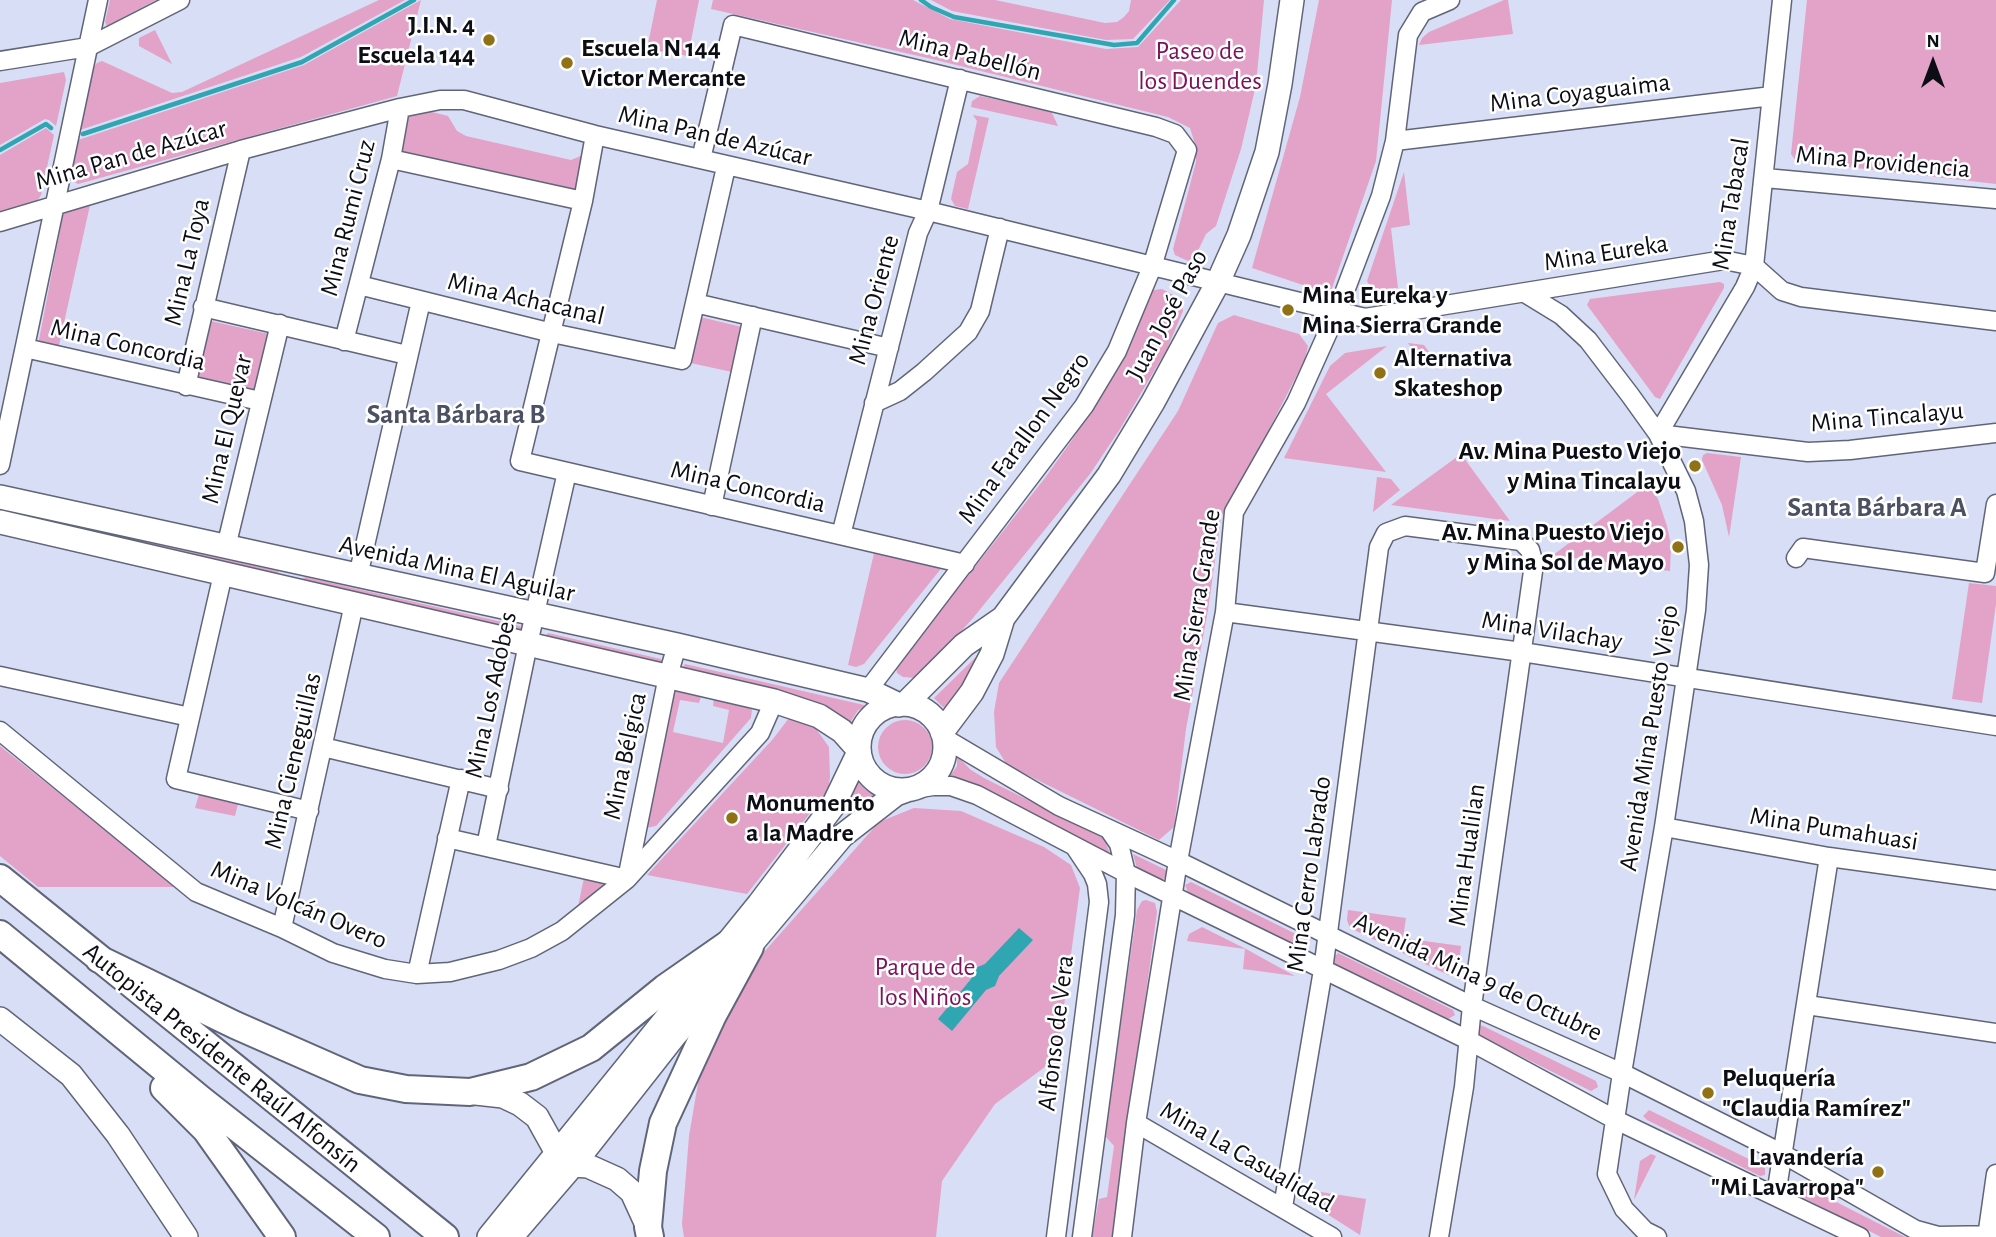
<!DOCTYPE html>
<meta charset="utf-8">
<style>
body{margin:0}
#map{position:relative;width:1996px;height:1237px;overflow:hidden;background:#d8def5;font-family:"Alegreya Sans",sans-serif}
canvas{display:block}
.north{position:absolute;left:1898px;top:28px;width:70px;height:70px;-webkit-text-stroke:5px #fff;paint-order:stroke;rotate:0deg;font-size:19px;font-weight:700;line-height:28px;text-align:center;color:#0c0d15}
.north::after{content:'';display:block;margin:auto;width:24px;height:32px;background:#0c0d15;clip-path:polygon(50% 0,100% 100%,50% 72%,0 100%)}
</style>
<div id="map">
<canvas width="1996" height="1237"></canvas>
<div class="north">N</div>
</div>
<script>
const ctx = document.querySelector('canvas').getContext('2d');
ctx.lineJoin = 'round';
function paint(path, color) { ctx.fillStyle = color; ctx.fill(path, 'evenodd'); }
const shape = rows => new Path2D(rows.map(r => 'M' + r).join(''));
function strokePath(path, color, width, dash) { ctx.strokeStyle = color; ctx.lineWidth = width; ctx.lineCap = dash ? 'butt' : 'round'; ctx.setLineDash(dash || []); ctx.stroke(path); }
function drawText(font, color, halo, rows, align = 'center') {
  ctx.font = font + ' "Alegreya Sans",sans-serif'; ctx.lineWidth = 5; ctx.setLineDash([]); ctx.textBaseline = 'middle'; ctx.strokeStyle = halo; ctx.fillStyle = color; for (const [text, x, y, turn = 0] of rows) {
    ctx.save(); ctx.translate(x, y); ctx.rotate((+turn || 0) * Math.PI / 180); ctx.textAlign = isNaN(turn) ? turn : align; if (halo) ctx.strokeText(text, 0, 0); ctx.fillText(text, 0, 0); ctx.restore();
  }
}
paint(shape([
 [110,0,156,0,107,26,105,22],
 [379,0,405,0,301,57,80,130,92,69,97,63,102,61,172,93,182,92],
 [421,0,397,96,78,184,69,179,78,140,304,65],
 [657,0,699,0,688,56,647,49],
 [713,0,913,0,950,19,1106,49,1138,47,1181,0,1264,0,1256,85,1241,149,1216,226,1206,234,1194,259,1188,261,1175,255,1173,249,1196,162,1196,147,1190,128,1168,117,932,59,711,9],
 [931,0,995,0,1105,23,1117,22,1124,17,1129,11,1131,0,1170,0,1133,39,1106,40,952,11],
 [1319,0,1392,0,1376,161,1330,294,1252,268,1300,97],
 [1504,0,1508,0,1513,34,1419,45,1422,38,1429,32],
 [1807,0,1996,0,1996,184,1796,161,1791,154],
 [155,30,172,64,139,46,139,38],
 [64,72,66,80,56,126,49,120,45,119,0,145,0,83],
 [980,96,1051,111,1058,126,971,107,972,101],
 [428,111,448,116,457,131,466,136,571,160,583,155,575,195,398,155,406,119,410,116],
 [973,115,989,118,968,209,955,206,951,199,957,172,968,164,977,121],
 [46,128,54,135,41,195,35,205,0,216,0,155],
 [1404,172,1410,225,1391,228,1398,288,1373,291,1367,281],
 [90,205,58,350,38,345,63,215,67,211],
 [1720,282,1724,284,1724,288,1660,399,1655,397,1587,305,1590,299],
 [1162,289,1181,299,1183,311,1167,349,1120,429,1090,474,973,618,927,669,916,678,903,677,897,673,896,667,1045,478,1072,440,1101,395,1153,290],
 [1234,315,1299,334,1308,346,1305,359,1256,455,1221,517,1208,610,1186,729,1174,827,1159,840,1007,765,996,747,994,712,999,683,1178,411,1218,323],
 [696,316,742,327,732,372,686,362],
 [206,320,269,334,254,396,190,382],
 [1408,343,1424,345,1434,359,1424,367],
 [1387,346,1326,394,1386,472,1284,458,1330,366,1345,353],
 [1707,453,1741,457,1729,537,1722,505,1702,460,1703,455],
 [1461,454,1510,521,1391,505,1417,486],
 [1377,477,1391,479,1400,490,1373,512],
 [1648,484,1658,499,1667,526,1671,545,1670,571,1553,555],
 [2,510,278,571,280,578,0,519,0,511],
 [875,549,944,565,864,664,856,667,848,665],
 [305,577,520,626,523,631,523,633,301,581],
 [1969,583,1996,586,1996,604,1982,703,1952,699],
 [548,633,661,659,664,664,544,637],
 [975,658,976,660,949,713,934,698],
 [685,664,864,705,864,708,858,710,848,726,681,670],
 [679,688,702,693,699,703,680,700,673,732,723,743,729,710,713,706,714,696,752,708,751,718,656,826,646,828,644,825,673,690],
 [789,718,803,720,814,726,829,747,830,777,828,790,747,894,647,875,773,739],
 '878 747a27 27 0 1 1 54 0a27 27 0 1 1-54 0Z',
 [0,746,177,887,38,887,0,856],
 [957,756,971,770,984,778,1104,838,1110,854,978,788,945,778,953,772,957,766],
 [857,781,866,790,877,796,850,815,847,813],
 [200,791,239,800,235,816,195,808],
 [914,808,961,811,1044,847,1071,865,1080,888,1057,1058,995,1104,942,1181,936,1237,684,1237,682,1224,689,1136,701,1066,742,977,879,822],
 [1133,854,1166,870,1167,878,1161,879,1137,868],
 [585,873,619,881,576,916],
 [1191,882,1306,939,1308,944,1301,948,1188,892,1185,885],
 [1146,900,1155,903,1157,912,1113,1237,1092,1237,1099,1199,1107,1197,1114,1146,1106,1137,1108,1114,1137,910,1142,901],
 [1348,910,1406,918,1403,938,1461,946,1458,971,1448,975,1350,928,1347,920],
 [1202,927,1246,949,1295,976,1243,969,1245,949,1187,941,1189,934],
 [1338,953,1453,1010,1455,1015,1448,1019,1335,964,1332,959],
 [1478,1025,1483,1026,1596,1081,1598,1087,1591,1091,1478,1035,1476,1033],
 [1649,1110,1765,1167,1765,1175,1760,1176,1647,1120,1643,1116],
 [1651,1154,1656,1156,1634,1200,1640,1161],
 [1794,1181,1797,1182,1905,1237,1881,1237,1792,1192,1788,1187],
 [1308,1190,1366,1199,1360,1235,1313,1205,1308,1195]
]), '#e3a2c7');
paint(shape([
 [1019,928,1033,940,999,976,995,986,986,990,952,1031,938,1019,971,979,975,968,985,964]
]), '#30a6b2');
strokePath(shape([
 [921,0,931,7,954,17,1114,45,1137,43,1174,0],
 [83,134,302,62,414,0],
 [0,150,46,124,51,128]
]), '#30a6b2', 4.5);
const minor = shape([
 [1782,0,1754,266,1745,287,1658,434,1808,452,1850,450,1996,433],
 [0,61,88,47,180,0],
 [595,135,583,201,520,461,965,564],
 [1395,141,1772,96],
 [391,159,583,201],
 [701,159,733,25,1156,127,1175,134,1187,150,1152,267,1117,351,1084,406,868,690],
 [1765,178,1996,199],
 [0,222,241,150,400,108,440,100,464,100,595,135,928,211,1365,318,1724,260,1754,266,1782,291,1801,297,1996,321],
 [359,285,552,333,682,360,726,167],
 [1525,293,1561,315,1588,340,1630,395,1658,434,1686,491,1694,521,1699,565,1696,610,1664,827,1622,1073,1607,1174,1624,1209,1645,1231,1657,1237],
 [695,303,889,348],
 [203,307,407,355],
 [344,341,391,159,400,108],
 [25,348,260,401],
 [186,386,241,150],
 [874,403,900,391,924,372,968,332,980,311,1000,228],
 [0,465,98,0],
 [712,506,753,316],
 [841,535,918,233,928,211,960,79],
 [226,547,280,324],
 [1796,558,1803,548,1985,573,1996,504],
 [223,574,176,779,309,811],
 [358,576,421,301],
 [1225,612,1522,652,1996,726],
 [0,676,190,717],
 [0,731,196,892,282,928,333,953,385,969,417,974,450,972,499,960,531,948,562,931,627,879,760,733,774,701],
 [944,738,1059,806,1178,861,1472,1006,1622,1073,1783,1154,1916,1230,1938,1236,1996,1235],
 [323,747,499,789],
 [914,789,933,786,951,786,977,795,1126,873,1468,1040,1616,1120,1860,1237],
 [1664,827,1829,857,1996,880],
 [447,838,627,879,668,676,677,645],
 [486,846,528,644,567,472],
 [282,928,354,604],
 [417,974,461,779],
 [1807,1005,1996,1033],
 [1136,1123,1332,1237],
 [1776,1195,1829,857],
 [1283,1207,1323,970,1379,547,1386,533,1405,526,1521,541,1530,550,1534,564,1472,1006,1464,1087,1439,1237],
 [1056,1237,1099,902,1097,884,1093,874,1075,847],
 [1082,1237,1125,915,1126,873,1119,844,1110,831],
 [1122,1237,1136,1123,1178,861,1225,612,1234,512,1296,403,1337,312,1381,196,1395,141,1408,35,1422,12,1450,0],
 [1987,1237,1996,1174]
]);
const major = shape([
 [0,497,677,645,868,690,899,705],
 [0,522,774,701,819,716,842,731,858,749],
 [905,704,964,645,1003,618,1109,475,1153,402,1218,282,1239,235,1267,152,1280,84,1292,0],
 '859 747a43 43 0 1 1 86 0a43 43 0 1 1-86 0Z',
 [942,732,972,692,992,654,1003,618],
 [0,1019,71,1075,118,1135,186,1237],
 [476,1093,503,1096,520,1104,537,1117,557,1153,556,1165],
 [562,1167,573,1165,588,1166,617,1179,632,1192,648,1227],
 [489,1237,759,904,833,806,859,752],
 [511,1237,573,1165,676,1034,842,836,896,794,907,790]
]);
const highway = shape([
 [0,878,445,1237],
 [0,934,203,1101,376,1237],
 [99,959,235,1025,360,1080,406,1089,470,1092,531,1077,591,1048,665,988,731,942],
 [164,1088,206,1130,282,1237],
 [650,1237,648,1227,653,1171,663,1123,713,1015,750,947]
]);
strokePath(minor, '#606579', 21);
strokePath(major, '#606579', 26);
strokePath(highway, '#606579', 30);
strokePath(minor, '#fff', 18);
strokePath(major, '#fff', 23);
strokePath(highway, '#fff', 26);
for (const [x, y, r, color] of [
 [489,40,7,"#907116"],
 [567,63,7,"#907116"],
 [1288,310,7,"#907116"],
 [1380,373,7,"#907116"],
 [1695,466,7,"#907116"],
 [1678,547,7,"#907116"],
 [732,818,7,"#907116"],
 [1708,1093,7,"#907116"],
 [1878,1172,7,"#907116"]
]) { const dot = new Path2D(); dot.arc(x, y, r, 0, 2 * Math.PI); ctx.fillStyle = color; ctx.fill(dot); strokePath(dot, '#fff', 2.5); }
drawText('bold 26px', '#0c0d15', '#fff', [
 ["J.I.N. 4",475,25,"right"],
 ["Escuela 144",475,55,"right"],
 ["Escuela N 144",581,48],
 ["Victor Mercante",581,78],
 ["Mina Eureka y",1302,295],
 ["Mina Sierra Grande",1302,325],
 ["Alternativa",1394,358],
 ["Skateshop",1394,388],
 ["Av. Mina Puesto Viejo",1681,451,"right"],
 ["y Mina Tincalayu",1681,481,"right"],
 ["Av. Mina Puesto Viejo",1664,532,"right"],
 ["y Mina Sol de Mayo",1664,562,"right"],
 ["Monumento",746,803],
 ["a la Madre",746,833],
 ["Peluquería",1722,1078],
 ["\"Claudia Ramírez\"",1722,1108],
 ["Lavandería",1864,1157,"right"],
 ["\"Mi Lavarropa\"",1864,1187,"right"]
], 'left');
drawText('26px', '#7c115c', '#fff', [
 ["Paseo de",1200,51],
 ["los Duendes",1200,81],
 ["Parque de",925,967],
 ["los Niños",925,997]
]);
drawText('26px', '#0c0d15', '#fff', [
 ["Mina Pabellón",970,55,14],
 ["Mina Coyaguaima",1580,93,-7],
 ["Mina Pan de Azúcar",715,136,13],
 ["Mina Pan de Azúcar",131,155,-16],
 ["Mina Providencia",1883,162,5],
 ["Mina Tabacal",1731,204,-81],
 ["Mina Rumi Cruz",348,218,-76],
 ["Mina Eureka",1606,253,-9],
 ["Mina La Toya",187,262,-77],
 ["Mina Achacanal",526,299,13],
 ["Mina Oriente",874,300,-75],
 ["Juan José Paso",1167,315,-62],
 ["Mina Concordia",128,345,13],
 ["Mina Tincalayu",1887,417,-5],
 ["Mina El Quevar",227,429,-77],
 ["Mina Farallon Negro",1024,438,-54],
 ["Mina Concordia",748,487,13],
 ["Avenida Mina El Aguilar",457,569,12],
 ["Mina Sierra Grande",1197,605,-81],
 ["Mina Vilachay",1552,631,9],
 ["Mina Los Adobes",491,695,-78],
 ["Avenida Mina Puesto Viejo",1649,738,-81],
 ["Mina Bélgica",625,756,-78],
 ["Mina Cieneguillas",293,761,-77],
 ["Mina Pumahuasi",1834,829,9],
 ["Mina Hualilan",1467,855,-82],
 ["Mina Cerro Labrado",1309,874,-82],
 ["Mina Volcán Overo",299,905,23],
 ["Avenida Mina 9 de Octubre",1478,977,25],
 ["Alfonso de Vera",1056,1033,-83],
 ["Autopista Presidente Raúl Alfonsín",222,1058,39],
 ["Mina La Casualidad",1247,1157,30]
]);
drawText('bold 28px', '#4b5063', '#fff', [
 ["Santa Bárbara B",456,415],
 ["Santa Bárbara A",1877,508]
]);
</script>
